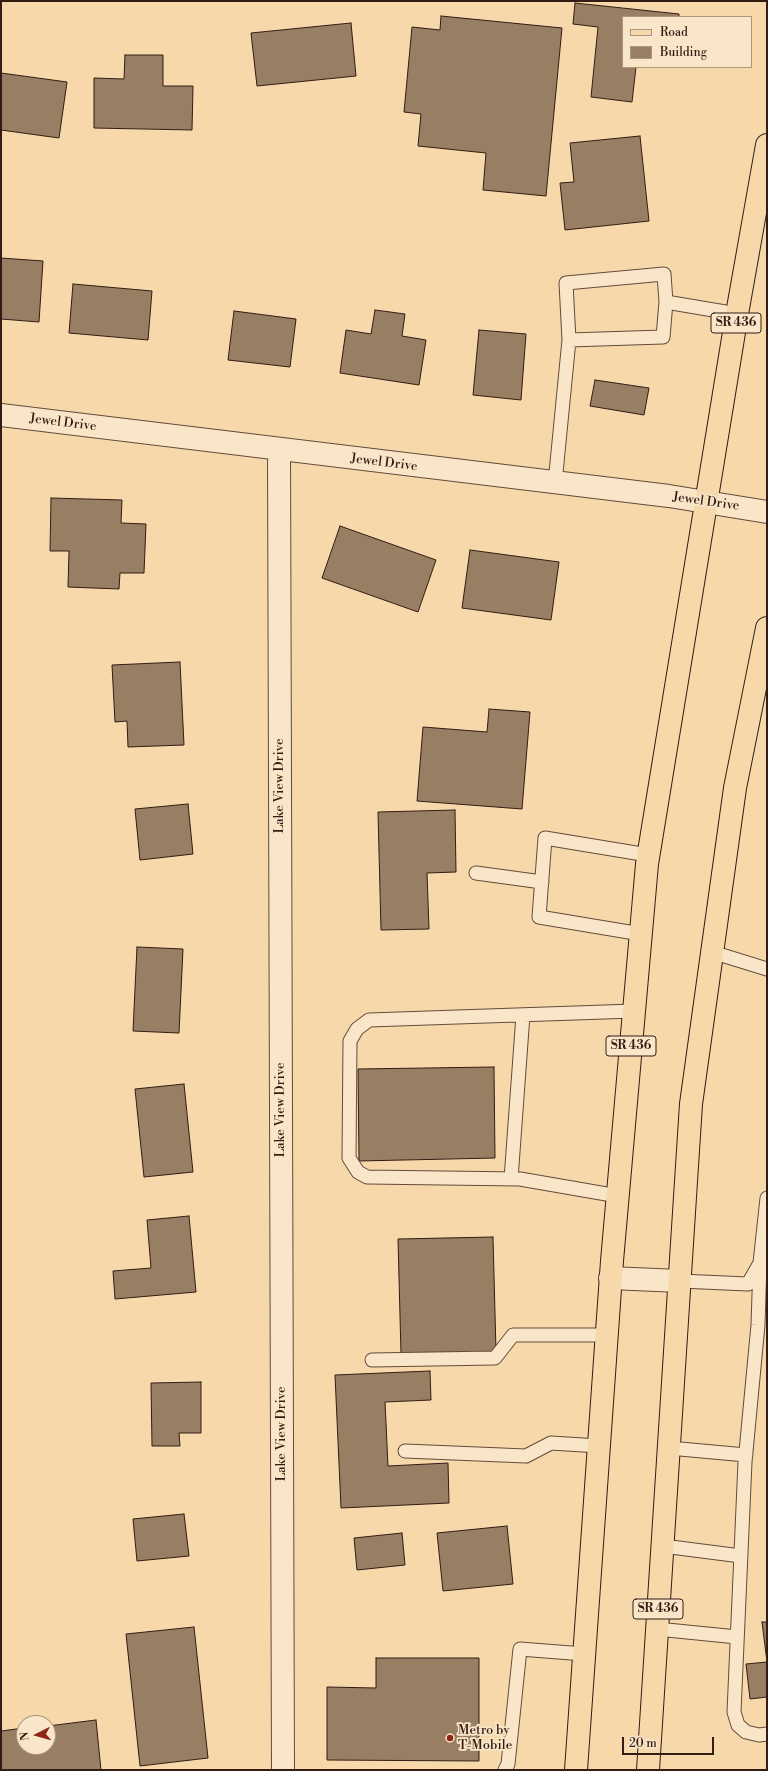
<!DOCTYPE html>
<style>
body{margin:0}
#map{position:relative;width:768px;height:1771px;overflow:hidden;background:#f6d8ab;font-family:"Libre Bodoni",serif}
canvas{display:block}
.frame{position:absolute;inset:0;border:2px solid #321c14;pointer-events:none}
.legend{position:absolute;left:622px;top:16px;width:130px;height:52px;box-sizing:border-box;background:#f9e6c8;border:1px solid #a99580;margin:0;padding:5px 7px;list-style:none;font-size:12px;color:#321c14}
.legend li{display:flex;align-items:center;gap:8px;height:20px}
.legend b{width:20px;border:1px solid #a99580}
.north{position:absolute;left:16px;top:1715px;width:40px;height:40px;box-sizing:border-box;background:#f9e6c8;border:1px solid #a99580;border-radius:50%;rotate:264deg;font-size:11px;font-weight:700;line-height:16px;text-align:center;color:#321c14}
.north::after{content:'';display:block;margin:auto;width:14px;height:18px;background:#8f2418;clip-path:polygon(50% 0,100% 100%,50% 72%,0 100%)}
.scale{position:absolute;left:622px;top:1737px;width:92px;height:18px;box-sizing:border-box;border:2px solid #321c14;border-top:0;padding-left:5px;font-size:12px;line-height:14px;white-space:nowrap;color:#321c14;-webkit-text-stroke:3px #f9e6c8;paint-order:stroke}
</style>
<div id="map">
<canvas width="768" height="1771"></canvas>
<div class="frame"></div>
<ul class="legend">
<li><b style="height:5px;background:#f6d8ab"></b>Road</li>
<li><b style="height:11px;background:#987e63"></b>Building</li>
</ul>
<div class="north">N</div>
<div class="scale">20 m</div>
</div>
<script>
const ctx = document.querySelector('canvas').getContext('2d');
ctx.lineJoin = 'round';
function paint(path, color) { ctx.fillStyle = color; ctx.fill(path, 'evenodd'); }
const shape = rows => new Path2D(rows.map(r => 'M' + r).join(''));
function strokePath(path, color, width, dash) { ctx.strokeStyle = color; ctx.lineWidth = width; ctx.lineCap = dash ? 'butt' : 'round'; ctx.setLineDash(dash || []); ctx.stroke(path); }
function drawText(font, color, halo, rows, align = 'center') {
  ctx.font = font + ' "Libre Bodoni",serif'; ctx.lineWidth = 3.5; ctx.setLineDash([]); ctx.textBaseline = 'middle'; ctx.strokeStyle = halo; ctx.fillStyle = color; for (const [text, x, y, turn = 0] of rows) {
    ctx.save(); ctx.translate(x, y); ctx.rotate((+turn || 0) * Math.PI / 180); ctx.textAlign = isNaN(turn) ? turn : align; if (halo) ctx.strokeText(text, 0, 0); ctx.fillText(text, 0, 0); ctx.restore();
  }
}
const building = shape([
 [575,3,679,14,679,17,623,17,623,67,636,67,632,102,591,97,598,27,573,24,575,3],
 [441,16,562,28,546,196,483,190,486,153,418,146,421,114,404,112,412,27,440,30,441,16],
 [351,23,356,76,257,86,251,33,351,23],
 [125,55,163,55,163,86,193,86,192,130,94,128,94,78,124,79,125,55],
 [1,73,67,82,59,138,1,130,1,73],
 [640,136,649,221,565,230,560,183,574,182,570,143,640,136],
 [1,258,43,261,39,322,1,319,1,258],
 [73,284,152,291,148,340,69,333,73,284],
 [375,310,405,314,402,336,426,340,419,385,340,373,346,330,371,334,375,310],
 [234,311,296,319,290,367,228,360,234,311],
 [479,330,526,334,521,400,473,395,479,330],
 [595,380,649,388,644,415,590,406,595,380],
 [51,498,122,500,121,523,146,524,144,573,120,573,119,589,68,587,69,551,50,551,51,498],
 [340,526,436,560,418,612,322,578,340,526],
 [470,550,559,562,551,620,462,608,470,550],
 [180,662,184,745,128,747,127,721,115,722,112,665,180,662],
 [489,709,530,712,522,809,417,801,423,727,487,732,489,709],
 [188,804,193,854,140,860,135,809,188,804],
 [455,810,456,872,427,873,429,929,381,930,378,812,455,810],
 [137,947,183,949,179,1033,133,1031,137,947],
 [494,1067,495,1158,359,1161,358,1069,494,1067],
 [184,1084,193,1172,144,1177,135,1089,184,1084],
 [189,1216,196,1292,115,1299,113,1271,151,1268,147,1220,189,1216],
 [493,1237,496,1352,401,1354,398,1239,493,1237],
 [430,1371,431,1400,385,1402,388,1466,448,1463,449,1503,341,1508,335,1375,430,1371],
 [201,1382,201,1433,179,1433,180,1446,152,1446,151,1383,201,1382],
 [184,1514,189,1556,137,1561,133,1519,184,1514],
 [507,1526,513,1584,443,1591,437,1533,507,1526],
 [402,1533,405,1565,357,1570,354,1538,402,1533],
 [762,1622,767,1622,767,1662,762,1622],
 [194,1627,208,1758,140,1766,126,1634,194,1627],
 [376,1658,479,1658,479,1761,327,1760,327,1687,376,1688,376,1658],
 [767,1662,767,1697,750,1699,746,1664,767,1662],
 [96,1720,101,1770,1,1770,1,1731,24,1728,24,1747,48,1747,48,1726,96,1720]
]);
paint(building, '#987e63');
strokePath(building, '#321c14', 1);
const lane = shape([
 [666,302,737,314],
 [555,483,569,340,566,283,664,274,666,302,663,337,569,340],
 [476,873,542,882],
 [641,934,539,917,545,838,648,855],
 [712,952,767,969],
 [511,1179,523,1015],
 [618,1196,520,1179,367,1177,358,1172,349,1158,350,1041,357,1029,369,1020,634,1011],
 [760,1263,758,1325,745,1462,734,1712,738,1725,746,1732,759,1735,767,1734],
 [680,1281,748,1284,760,1263,767,1198],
 [372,1360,495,1358,513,1335,607,1335],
 [669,1448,746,1455],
 [405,1451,526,1456,551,1443,599,1446],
 [663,1546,741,1556],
 [657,1629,737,1637],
 [505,1770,508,1764,520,1649,584,1654]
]);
const street = shape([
 [1,415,669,496,767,512],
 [279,450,283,1770],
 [610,1278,680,1281]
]);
const primary = shape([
 [576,1770,612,1261,647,864,737,314,767,145],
 [648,1770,691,1104,735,788,767,628]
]);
strokePath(lane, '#634b3a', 15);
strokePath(street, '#634b3a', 24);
strokePath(primary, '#321c14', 24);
strokePath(lane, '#f9e6c8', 13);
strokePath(street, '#f9e6c8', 22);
strokePath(primary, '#f6d8ab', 22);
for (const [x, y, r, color] of [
 [450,1738,4,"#8f2418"]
]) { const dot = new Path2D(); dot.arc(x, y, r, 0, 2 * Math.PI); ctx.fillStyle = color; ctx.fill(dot); strokePath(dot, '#f9e6c8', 1.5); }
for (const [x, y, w] of [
 [736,323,50],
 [631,1046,50],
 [658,1609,50]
]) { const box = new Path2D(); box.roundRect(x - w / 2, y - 10, w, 20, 3); ctx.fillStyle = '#f9e6c8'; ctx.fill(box); strokePath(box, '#321c14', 1); }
drawText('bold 12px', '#321c14', null, [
 ["SR 436",736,323],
 ["SR 436",631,1046],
 ["SR 436",658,1609]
]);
drawText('13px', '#321c14', '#f9e6c8', [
 ["Jewel Drive",63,423,7],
 ["Jewel Drive",384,463,7],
 ["Jewel Drive",706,502,8],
 ["Lake View Drive",280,786,-90],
 ["Lake View Drive",281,1110,-90],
 ["Lake View Drive",282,1434,-90]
]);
drawText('13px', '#321c14', '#f9e6c8', [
 ["Metro by",458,1731],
 ["T-Mobile",458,1746]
], 'left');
</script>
